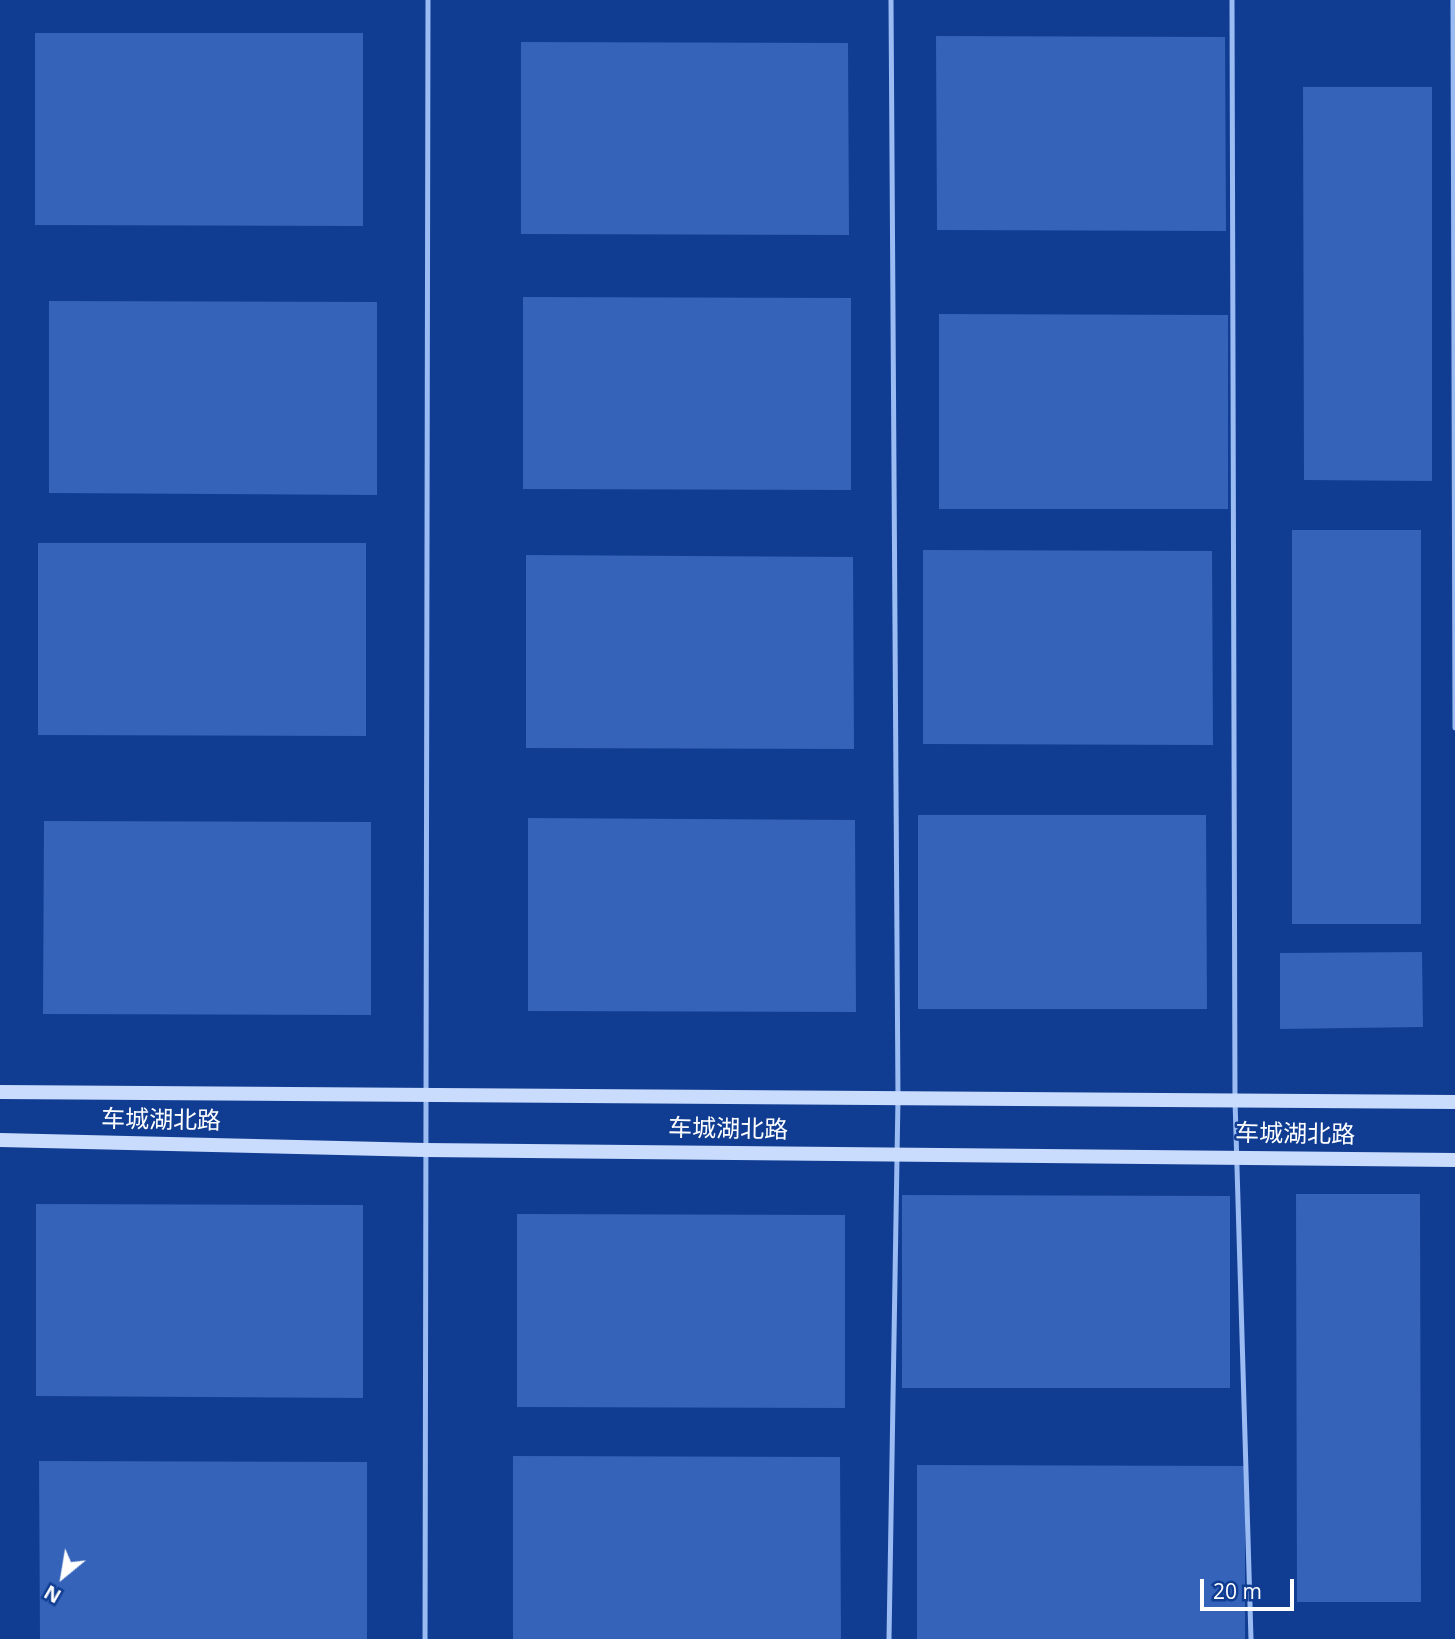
<!DOCTYPE html>
<meta charset="utf-8">
<style>
body{margin:0}
#map{position:relative;width:1455px;height:1639px;overflow:hidden;background:#103d92;font-family:"Open Sans",sans-serif}
canvas{display:block}
.north{position:absolute;left:28px;top:1541px;width:70px;height:70px;-webkit-text-stroke:5px #103d92;paint-order:stroke;rotate:210deg;font-size:19px;font-weight:700;line-height:28px;text-align:center;color:#fff}
.north::after{content:'';display:block;margin:auto;width:24px;height:32px;background:#fff;clip-path:polygon(50% 0,100% 100%,50% 72%,0 100%)}
.scale{position:absolute;left:1200px;top:1579px;width:94px;height:32px;box-sizing:border-box;border:4px solid #fff;border-top:0;padding-left:9px;font-size:21px;line-height:24px;white-space:nowrap;color:#fff;-webkit-text-stroke:5px #103d92;paint-order:stroke}
</style>
<div id="map">
<canvas width="1455" height="1639"></canvas>
<div class="north">N</div>
<div class="scale">20 m</div>
</div>
<script>
const ctx = document.querySelector('canvas').getContext('2d');
ctx.lineJoin = 'round';
function paint(path, color) { ctx.fillStyle = color; ctx.fill(path, 'evenodd'); }
const shape = rows => new Path2D(rows.map(r => 'M' + r).join(''));
function strokePath(path, color, width, dash) { ctx.strokeStyle = color; ctx.lineWidth = width; ctx.lineCap = dash ? 'butt' : 'round'; ctx.setLineDash(dash || []); ctx.stroke(path); }
function drawText(font, color, halo, rows, align = 'center') {
  ctx.font = font + ' "Open Sans","Noto Sans SC",sans-serif'; ctx.lineWidth = 5; ctx.setLineDash([]); ctx.textBaseline = 'middle'; ctx.strokeStyle = halo; ctx.fillStyle = color; for (const [text, x, y, turn = 0] of rows) {
    ctx.save(); ctx.translate(x, y); ctx.rotate((+turn || 0) * Math.PI / 180); ctx.textAlign = isNaN(turn) ? turn : align; if (halo) ctx.strokeText(text, 0, 0); ctx.fillText(text, 0, 0); ctx.restore();
  }
}
paint(shape([
 [35,33,363,33,363,226,35,225],
 [936,36,1225,37,1226,231,937,230],
 [521,42,848,43,849,235,521,234],
 [1303,87,1432,87,1432,481,1304,480],
 [523,297,851,298,851,490,523,489],
 [49,301,377,302,377,495,49,493],
 [939,314,1228,315,1228,509,939,509],
 [1292,530,1421,530,1421,924,1292,924],
 [38,543,366,543,366,736,38,735],
 [923,550,1212,551,1213,745,923,744],
 [526,555,853,557,854,749,526,748],
 [918,815,1206,815,1207,1009,918,1009],
 [528,818,855,820,856,1012,528,1011],
 [44,821,371,822,371,1015,43,1014],
 [1422,952,1423,1027,1280,1029,1280,953],
 [1296,1194,1420,1194,1421,1602,1297,1602],
 [902,1195,1230,1196,1230,1388,902,1388],
 [36,1204,363,1205,363,1398,36,1396],
 [517,1214,845,1215,845,1408,517,1407],
 [513,1456,840,1457,841,1639,513,1639],
 [39,1461,367,1462,367,1639,40,1639],
 [917,1465,1245,1466,1245,1639,917,1639]
]), '#3463b9');
strokePath(shape([
 [1232,0,1235,1100,1251,1639],
 [1453,0,1455,728],
 [425,1639,428,0],
 [889,1639,898,1098,891,0]
]), '#9bbbf3', 5);
strokePath(shape([
 [0,1092,1455,1102],
 [0,1140,425,1150,1455,1160]
]), '#cadcfd', 14);
drawText('24px', '#fff', '#103d92', [
 ["车城湖北路",161,1121,1],
 ["车城湖北路",728,1130,1],
 ["车城湖北路",1295,1135,1]
]);
</script>
